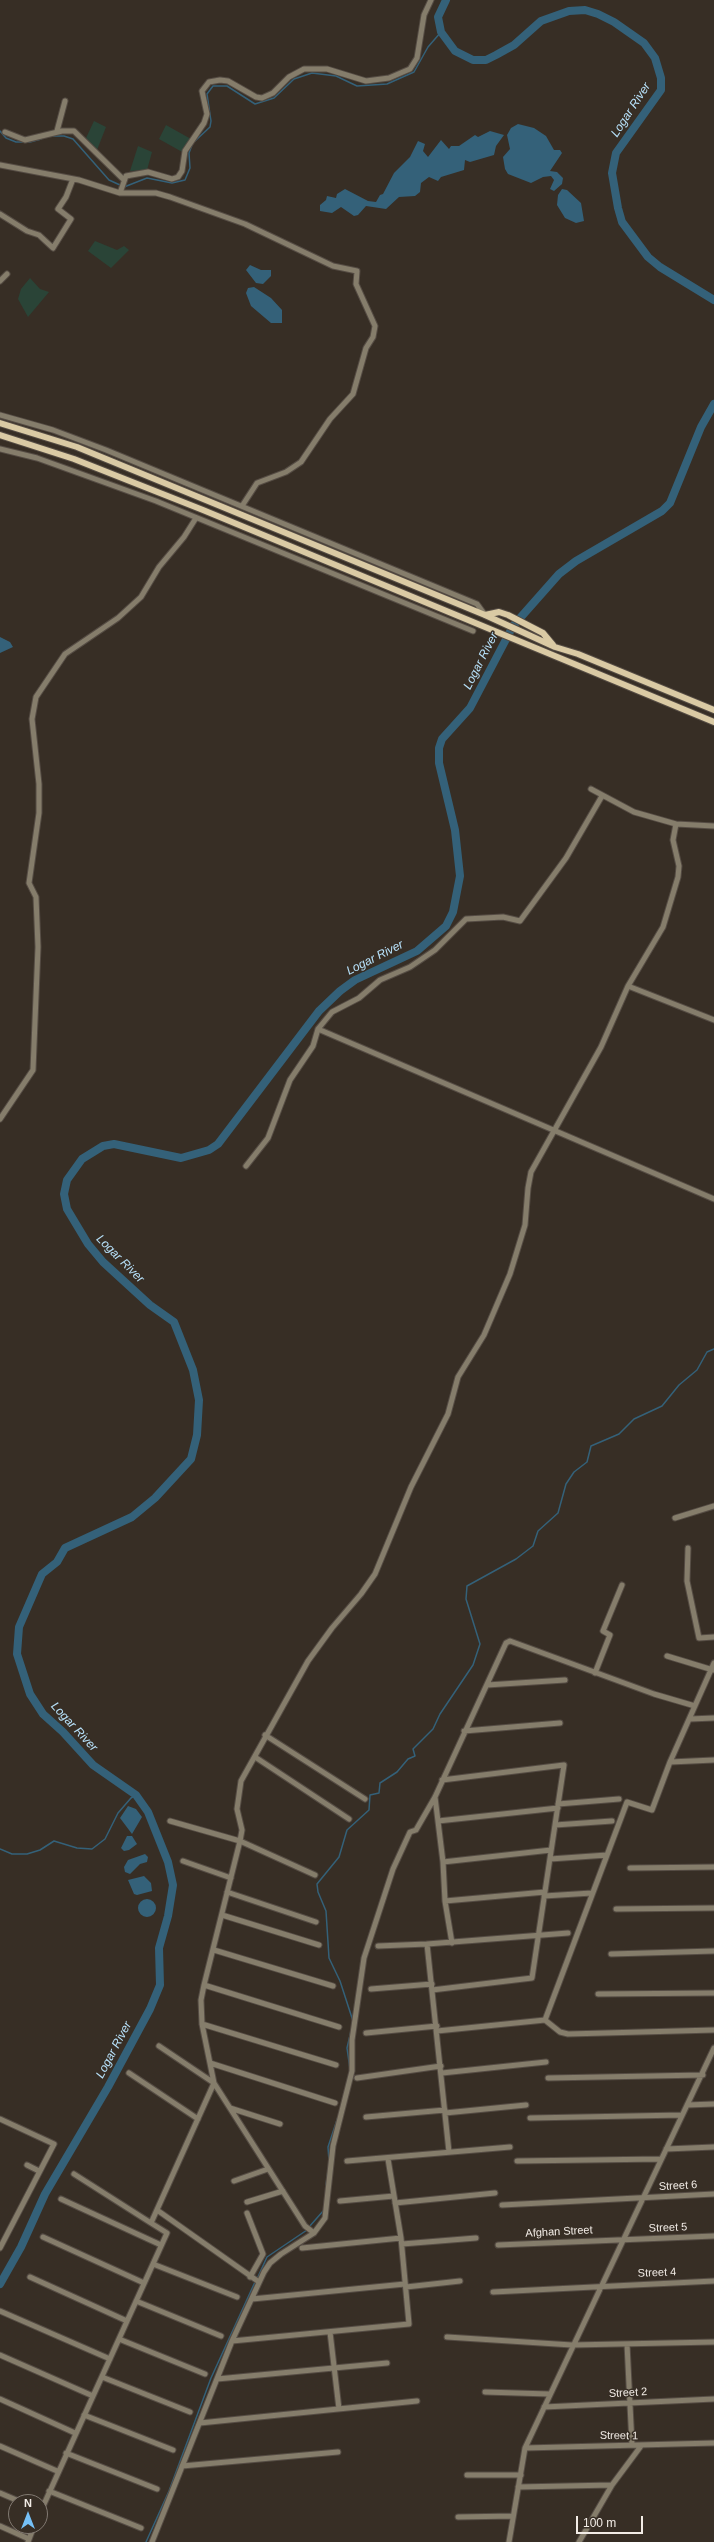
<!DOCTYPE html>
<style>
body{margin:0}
#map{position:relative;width:714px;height:2542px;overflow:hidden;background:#372e25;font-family:Helvetica,sans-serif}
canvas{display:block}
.north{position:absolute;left:8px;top:2494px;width:40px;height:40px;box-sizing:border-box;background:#372e25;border:1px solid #827a72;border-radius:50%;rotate:0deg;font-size:11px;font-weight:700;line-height:16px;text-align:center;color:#f2ece6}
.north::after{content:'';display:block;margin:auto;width:14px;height:18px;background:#75c0f6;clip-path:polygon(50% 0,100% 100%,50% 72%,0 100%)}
.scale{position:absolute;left:576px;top:2516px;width:67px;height:18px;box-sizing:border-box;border:2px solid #f2ece6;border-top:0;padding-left:5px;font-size:12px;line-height:14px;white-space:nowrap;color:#f2ece6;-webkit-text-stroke:3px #372e25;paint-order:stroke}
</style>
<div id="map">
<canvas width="714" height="2542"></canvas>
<div class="north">N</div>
<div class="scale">100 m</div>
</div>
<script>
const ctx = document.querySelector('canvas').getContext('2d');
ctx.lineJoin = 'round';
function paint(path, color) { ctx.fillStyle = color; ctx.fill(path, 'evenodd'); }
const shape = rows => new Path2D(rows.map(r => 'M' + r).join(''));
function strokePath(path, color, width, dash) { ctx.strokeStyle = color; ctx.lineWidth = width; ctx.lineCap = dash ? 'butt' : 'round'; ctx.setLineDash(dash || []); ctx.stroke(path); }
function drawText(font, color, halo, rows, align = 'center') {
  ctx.font = font + ' Helvetica,sans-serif'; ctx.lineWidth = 3; ctx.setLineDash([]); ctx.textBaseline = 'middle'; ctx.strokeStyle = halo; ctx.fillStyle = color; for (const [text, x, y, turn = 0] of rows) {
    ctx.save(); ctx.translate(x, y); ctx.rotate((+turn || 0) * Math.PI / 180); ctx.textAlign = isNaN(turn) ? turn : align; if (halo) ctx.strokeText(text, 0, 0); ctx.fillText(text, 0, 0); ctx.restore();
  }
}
paint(shape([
 [94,121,106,127,97,150,86,138],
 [166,125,191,139,184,153,159,139],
 [138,146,152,152,147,170,130,171],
 [95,241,117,250,124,246,129,250,111,268,88,251],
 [30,278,40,289,49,292,28,317,18,299,21,289]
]), '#2a4437');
paint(shape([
 [518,124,534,128,546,136,554,150,560,150,562,153,550,171,557,172,563,178,562,184,554,191,550,189,554,180,551,176,543,177,531,183,508,174,505,169,503,157,510,149,507,135,511,128],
 [490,131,504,135,496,146,494,155,470,162,465,160,464,170,441,177,438,181,429,177,421,183,420,192,415,196,399,197,386,209,366,206,358,215,354,216,341,207,332,213,320,211,320,205,326,200,327,196,336,198,337,194,345,189,368,201,376,202,380,195,383,194,394,173,410,157,418,141,425,144,423,151,428,157,441,140,449,149,451,146,459,146,475,135,478,137],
 [562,189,567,190,581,203,584,221,576,223,565,218,557,205,558,195],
 [250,265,261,270,271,270,271,276,263,284,256,283,246,270],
 [254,287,271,298,282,310,282,323,271,323,251,306,246,293,248,288],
 [0,637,10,642,13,647,0,653],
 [128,1806,136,1809,142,1817,132,1834,120,1818],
 [127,1836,132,1836,137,1844,129,1850,124,1851,121,1848],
 [145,1854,148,1857,147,1862,140,1864,130,1874,125,1872,124,1867,128,1860],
 [144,1876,151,1883,152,1891,137,1895,134,1894,128,1880],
 '138 1908a9 9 0 1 1 18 0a9 9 0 1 1-18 0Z'
]), '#346179');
strokePath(shape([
 [0,131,6,138,16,142,30,142,41,139],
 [51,136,64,136,73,139,109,180,120,185],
 [195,141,210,127,211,121,207,94,213,86,227,86,255,104,274,98,294,79,312,73,336,76,357,86,387,84,414,72,428,47,441,32],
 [124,187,147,178,172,183,185,180,190,168,189,153,192,145],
 [0,1849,12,1854,27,1854,40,1850,54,1841,77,1848,92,1849,105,1839,118,1813,131,1798,136,1795],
 [353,2021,340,1981,329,1958,326,1911,318,1892,317,1884,339,1857,347,1830,369,1810,370,1795,379,1793,380,1783,397,1772,408,1759,415,1756,413,1749,433,1729,440,1714,473,1665,480,1644,466,1599,467,1586,516,1559,533,1546,538,1531,558,1513,566,1484,574,1472,587,1462,591,1446,619,1434,634,1419,662,1406,679,1385,697,1370,707,1352,714,1349],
 [350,2069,347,2048,351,2031],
 [329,2161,328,2147,338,2117],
 [326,2185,328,2171],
 [309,2227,324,2210],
 [257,2279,267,2257,307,2230],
 [146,2542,169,2491,211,2378,255,2282]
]), '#346179', 1.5);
strokePath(shape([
 [446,0,438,17,441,32,455,51,473,60,486,60,496,55,514,45,541,21,569,11,585,10,598,14,614,22,644,43,655,58,661,78,661,90,616,153,612,173,618,208,622,222,648,257,660,267,714,300],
 [0,2284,21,2247,45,2194,108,2087,150,2009,160,1985,159,1948,168,1916,173,1885,168,1862,148,1812,136,1795,93,1765,63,1732,43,1714,30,1694,17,1654,19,1627,42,1574,57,1562,65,1548,132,1517,155,1498,191,1459,197,1435,199,1400,193,1370,174,1322,150,1305,103,1262,88,1244,67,1209,64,1194,67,1180,82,1159,103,1146,114,1144,181,1158,209,1150,218,1144,319,1011,340,991,355,980,417,951,446,926,453,912,460,876,455,830,439,763,439,748,442,739,470,708,513,626,559,574,576,561,662,511,670,503,701,427,714,404]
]), '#346179', 8);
const minor = shape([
 [57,131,65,101],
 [5,132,25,140,62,131,74,131,124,180],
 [0,165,79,180,120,193,156,193,170,197,245,224,333,266,357,271,356,284,375,326,373,337,366,348,353,394,330,419,301,462,286,472,257,483,242,506],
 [120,193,126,176,148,172,172,179,178,177,182,171,185,151,204,123,207,114,202,91,209,82,220,80,228,81,256,97,262,98,273,93,289,77,304,69,327,69,366,81,389,78,410,69,417,58,424,15,431,0],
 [0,214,27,231,39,235,53,248,71,219,58,209,66,197,73,179],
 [0,281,7,274],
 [0,415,53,430,106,450,477,604,485,615],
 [0,449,37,458,156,501,473,631],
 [591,789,634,812,676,824,714,826],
 [628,986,714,1020],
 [318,1029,714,1199],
 [0,1119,33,1070,38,947,36,897,29,883,39,813,39,784,32,719,36,697,65,654,118,618,141,597,159,567,184,537,196,518],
 [246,1166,268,1138,290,1080,313,1046,318,1029,332,1012,359,998,380,980,410,967,435,950,466,919,503,917,520,921,566,858,602,796],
 [675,1518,714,1506],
 [688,1548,687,1581,699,1638,714,1637],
 [667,1656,713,1670],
 [595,1673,610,1635,603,1631,622,1585],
 [487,1685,565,1680],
 [690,1719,714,1718],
 [464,1731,560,1723],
 [265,1735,365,1799],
 [255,1757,349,1819],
 [670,1762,714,1760],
 [435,1797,443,1862,445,1901,452,1943],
 [558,1804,619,1799],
 [170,1821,240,1841,315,1875],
 [438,1821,558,1808],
 [555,1825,612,1821],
 [550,1859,607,1855],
 [183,1861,231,1878],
 [443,1862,551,1850],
 [630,1868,714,1867],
 [227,1892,316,1922],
 [544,1896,592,1893],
 [445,1901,545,1892],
 [616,1909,714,1908],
 [222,1915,319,1945],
 [378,1946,427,1944],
 [214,1950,333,1986],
 [611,1954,714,1951],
 [204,1985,339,2027],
 [371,1989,432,1984],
 [432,1990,532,1978,564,1765,442,1780],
 [598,1994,714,1993],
 [545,2020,627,1802,652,1810,670,1762,714,1663],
 [202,2024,336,2065],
 [437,2031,545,2020,560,2032,568,2034,714,2030],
 [366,2033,437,2026],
 [210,2063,335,2103],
 [129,2073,198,2119],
 [442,2073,546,2062],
 [357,2078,441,2066],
 [548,2078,703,2075],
 [687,2105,714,2104],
 [230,2108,280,2124],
 [445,2113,526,2105],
 [366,2117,445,2110],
 [530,2118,682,2115],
 [0,2119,54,2144,0,2248],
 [666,2149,714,2147],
 [449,2152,427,1944,568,1933],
 [347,2161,510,2147],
 [517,2161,661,2159],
 [27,2165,39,2171],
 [74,2174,151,2223],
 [234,2181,268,2169],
 [61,2199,161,2245],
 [340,2201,394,2196],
 [247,2202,283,2191],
 [395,2203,495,2193],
 [502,2205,714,2194],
 [157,2210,259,2282],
 [247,2213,263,2254,250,2277],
 [314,2233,305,2226,214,2083,202,2024,201,2000,204,1985,240,1841,242,1830,237,1809,241,1781,308,1661,332,1628,361,1594,375,1574,411,1487,448,1414,458,1377,484,1335,510,1274,525,1225,528,1188,531,1172,601,1047,628,986,663,927,678,877,679,866,673,840,676,824],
 [43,2237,144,2283],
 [402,2244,476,2238],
 [498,2245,714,2236],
 [302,2248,401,2238],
 [153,2264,237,2297],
 [30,2277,127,2321],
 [406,2287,460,2281],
 [493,2292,714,2281],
 [252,2299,405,2284],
 [136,2301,221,2336],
 [0,2311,110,2359],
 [330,2332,339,2409],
 [447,2337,572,2345,714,2342],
 [119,2339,205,2374],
 [232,2341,409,2324,401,2238,388,2159],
 [627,2344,632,2445],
 [0,2355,93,2396],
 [102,2377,190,2412],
 [217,2379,387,2363],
 [485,2392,549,2394],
 [0,2399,75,2433],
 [544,2407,714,2399],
 [84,2415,173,2450],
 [200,2423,417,2401],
 [0,2446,57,2471],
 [525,2448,714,2443],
 [66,2453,157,2489],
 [182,2466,338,2452],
 [467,2475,521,2475],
 [518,2487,612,2485],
 [49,2491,141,2528],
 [0,2493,21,2502],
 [40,2513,167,2233,151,2223,214,2083,159,2046],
 [458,2517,513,2516],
 [0,2526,29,2539],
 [28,2542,34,2526],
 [152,2542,232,2341,264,2272,270,2263,281,2254,314,2233,325,2218,333,2146,352,2071,352,2040,364,1958,393,1869,410,1832,416,1830,435,1797,506,1643,510,1641,654,1694,695,1706],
 [509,2542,525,2448,714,2048],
 [579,2542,612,2485,641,2446]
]);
const major = shape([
 [0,423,77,447,485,615,555,647,578,654,714,710],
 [0,435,74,459,203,510,714,722],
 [485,615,499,612,508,615,543,633,553,645]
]);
strokePath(minor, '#554c44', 7);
strokePath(major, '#554c44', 8);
strokePath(minor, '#857d6b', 5);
strokePath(major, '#dacaa4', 6);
drawText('11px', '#f2ece6', '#372e25', [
 ["Street 6",678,2186,-3],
 ["Street 5",668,2228,-2],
 ["Afghan Street",559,2232,-3],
 ["Street 4",657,2273,-2],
 ["Street 2",628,2393,-3],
 ["Street 1",619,2436,1]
]);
drawText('italic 12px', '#b7e1fa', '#372e25', [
 ["Logar River",631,110,-57],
 ["Logar River",481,661,-63],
 ["Logar River",375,958,-27],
 ["Logar River",120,1259,45],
 ["Logar River",74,1727,47],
 ["Logar River",114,2050,-62]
]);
</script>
